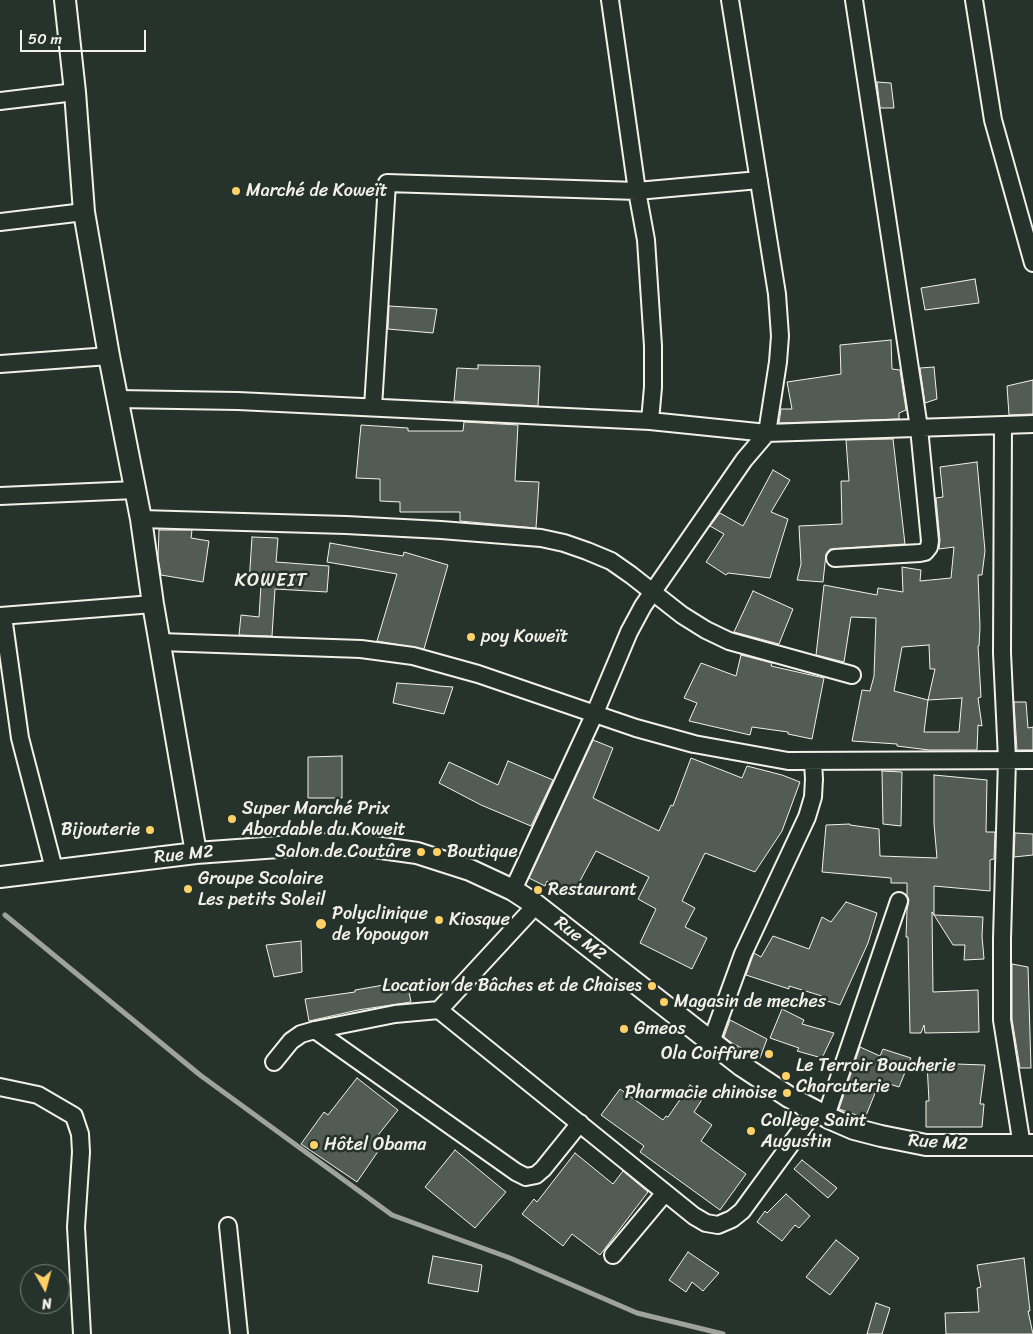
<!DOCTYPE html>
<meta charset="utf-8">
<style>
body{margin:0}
#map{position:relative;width:1033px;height:1334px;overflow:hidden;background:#26332d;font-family:Sriracha,sans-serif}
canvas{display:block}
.north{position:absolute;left:20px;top:1264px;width:50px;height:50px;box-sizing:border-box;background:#26332d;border:1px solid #787f78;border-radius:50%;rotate:173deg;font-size:14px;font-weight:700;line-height:20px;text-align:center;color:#f4f1e8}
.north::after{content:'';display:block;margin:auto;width:18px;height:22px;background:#ffd166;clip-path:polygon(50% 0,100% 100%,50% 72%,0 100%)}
.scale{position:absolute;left:20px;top:30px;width:126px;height:22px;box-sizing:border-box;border:2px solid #f4f1e8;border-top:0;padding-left:6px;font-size:15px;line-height:18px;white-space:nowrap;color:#f4f1e8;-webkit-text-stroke:4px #26332d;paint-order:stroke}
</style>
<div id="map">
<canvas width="1033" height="1334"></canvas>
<div class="north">N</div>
<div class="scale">50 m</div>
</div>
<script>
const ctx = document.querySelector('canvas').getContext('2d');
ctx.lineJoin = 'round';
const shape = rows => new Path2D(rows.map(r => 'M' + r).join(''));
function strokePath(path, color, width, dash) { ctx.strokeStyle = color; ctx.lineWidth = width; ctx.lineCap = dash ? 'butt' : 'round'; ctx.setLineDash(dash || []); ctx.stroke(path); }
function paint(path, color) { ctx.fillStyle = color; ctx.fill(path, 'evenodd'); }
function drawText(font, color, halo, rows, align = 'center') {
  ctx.font = font + ' Sriracha,sans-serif'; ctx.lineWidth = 5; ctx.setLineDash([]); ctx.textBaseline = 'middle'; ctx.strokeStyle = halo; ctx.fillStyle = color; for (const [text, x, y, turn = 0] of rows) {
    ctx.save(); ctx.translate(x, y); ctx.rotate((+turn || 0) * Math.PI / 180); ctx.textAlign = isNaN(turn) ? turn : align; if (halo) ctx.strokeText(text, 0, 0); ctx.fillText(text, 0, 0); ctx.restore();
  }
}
strokePath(shape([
 [5,915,200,1075,392,1215,510,1258,637,1313,723,1334]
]), '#9fa39b', 5);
const building = shape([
 [877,82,891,83,894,108,880,108,877,82],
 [975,279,979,303,925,310,921,288,975,279],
 [389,306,437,309,433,333,388,329,389,306],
 [891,340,892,369,900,370,906,410,899,413,899,419,779,423,781,409,792,409,787,382,841,374,840,345,891,340],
 [478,365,540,366,538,406,454,401,457,368,478,369,478,365],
 [934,367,937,399,925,403,920,368,934,367],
 [1033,380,1033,414,1009,415,1007,386,1033,380],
 [464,422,518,425,515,481,539,482,536,528,460,521,460,512,400,512,400,502,380,501,380,479,356,478,361,425,408,428,408,431,463,431,464,422],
 [893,439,905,544,830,549,826,554,823,582,797,580,801,564,799,526,842,524,841,481,849,481,846,440,893,439],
 [977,462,985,551,982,575,978,575,980,627,979,646,978,646,981,697,978,698,982,726,978,725,977,750,929,750,897,746,897,744,852,741,862,690,870,691,874,676,876,618,851,617,844,662,816,655,824,585,877,595,878,588,903,592,902,567,921,570,920,581,951,578,954,547,939,549,940,540,936,498,943,497,940,467,977,462],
 [929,645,930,669,935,669,928,700,894,691,902,647,929,645],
 [962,698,959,732,924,732,928,700,962,698],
 [773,470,790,480,771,512,788,519,770,578,728,573,726,575,706,562,724,534,710,526,720,513,743,526,773,470],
 [159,530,192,530,191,538,209,541,203,582,161,575,158,558,159,530],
 [252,537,278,538,276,562,329,566,327,592,275,589,272,636,239,635,241,615,259,617,261,585,249,584,252,537],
 [330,543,403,556,404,552,448,565,424,649,377,641,397,574,327,562,330,543],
 [753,591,793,609,779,644,734,632,753,591],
 [741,655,772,663,771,666,824,678,812,739,788,734,788,732,752,727,750,735,689,721,697,703,684,698,701,663,736,676,741,655],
 [397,683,453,687,444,714,393,703,397,683],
 [1014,702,1026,702,1028,728,1033,727,1033,750,1017,750,1014,702],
 [593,740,613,748,593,798,659,831,671,805,673,806,691,758,742,778,747,766,782,775,800,782,782,831,755,872,705,853,682,901,695,908,685,927,707,938,692,969,640,943,656,909,638,899,649,877,596,851,573,894,547,881,545,886,529,878,593,740],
 [342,756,342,798,308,798,308,757,342,756],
 [508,761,553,780,531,826,481,805,439,783,449,762,498,785,508,761],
 [882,771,902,772,901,826,883,824,882,771],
 [934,775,987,780,986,832,995,832,994,859,990,860,990,891,934,886,934,915,932,912,933,992,978,990,979,1032,925,1033,924,1025,921,1033,910,1033,908,937,906,937,907,910,909,900,907,895,907,883,891,883,891,878,822,872,826,825,850,824,850,825,879,829,880,856,937,858,934,824,934,775],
 [1015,833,1033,834,1033,855,1014,857,1015,833],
 [846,902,877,913,868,943,840,1005,821,999,822,996,789,986,789,989,746,975,754,953,761,957,773,936,809,949,822,917,831,922,846,902],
 [934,915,983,917,982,936,984,959,964,960,965,945,953,945,934,915],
 [301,941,302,972,274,977,266,945,301,941],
 [1012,964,1028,967,1031,1068,1020,1068,1012,1019,1012,964],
 [407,981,411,1002,358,1010,309,1021,305,999,355,992,355,990,407,981],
 [782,1009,804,1020,802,1024,834,1033,822,1058,797,1051,799,1048,770,1038,782,1009],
 [730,1020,767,1039,760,1058,732,1043,724,1037,730,1020],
 [860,1047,880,1056,883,1049,911,1058,899,1087,880,1081,865,1118,839,1109,860,1047],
 [927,1063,985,1065,980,1104,984,1104,982,1127,926,1127,926,1101,929,1101,927,1063],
 [357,1078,398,1110,371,1144,379,1150,357,1182,301,1144,324,1112,328,1115,357,1078],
 [690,1085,705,1095,694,1112,712,1125,701,1141,746,1174,720,1210,640,1152,644,1146,601,1115,620,1089,663,1120,666,1116,668,1117,690,1085],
 [455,1150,506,1192,475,1228,425,1187,455,1150],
 [575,1153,613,1184,623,1171,648,1192,600,1255,572,1234,563,1246,522,1214,534,1199,537,1202,575,1153],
 [802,1160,837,1188,828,1198,794,1169,802,1160],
 [786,1194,810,1216,799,1228,795,1225,782,1241,757,1222,765,1211,767,1213,786,1194],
 [836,1240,859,1258,830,1295,806,1277,836,1240],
 [688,1252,719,1273,703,1291,692,1282,686,1292,669,1280,688,1252],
 [433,1256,482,1265,478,1292,428,1283,433,1256],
 [1024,1258,1030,1311,1028,1311,1033,1334,946,1334,945,1313,979,1312,977,1288,981,1287,977,1265,1024,1258],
 [876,1303,890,1308,882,1334,867,1334,876,1303]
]);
paint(building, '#525c55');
strokePath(building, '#f4f1e8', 1);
const minor = shape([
 [610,0,637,191,646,240,653,346,653,387,650,421],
 [974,0,993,120,1033,263],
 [0,101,75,92],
 [0,222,84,212],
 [0,364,109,356],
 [118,399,238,401,650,421,767,433,1033,424],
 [373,407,387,183,637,191,759,180],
 [1003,425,1002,653,1007,759,1002,939,1002,1020,1022,1146],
 [0,496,135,490],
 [141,519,346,525,441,530,541,538,564,543,587,551,611,561,631,575,682,615,706,630,729,641,852,675],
 [835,558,920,553,925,552,929,547,930,541,919,428,854,0],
 [0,616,153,604],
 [3,616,20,738,54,869],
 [160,642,361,649,413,656,478,674,636,728,694,744,788,761,1033,760],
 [513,890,595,713,629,632,643,606,744,460,767,433,778,362,780,336,777,294,730,0],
 [439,1010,536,905],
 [315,1030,516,1172,526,1177,536,1175,543,1169,580,1123],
 [711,1042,743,954,807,817,813,797,814,779,813,762],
 [274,1062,291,1041,301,1034,315,1030,395,1014,439,1010,694,1216,706,1223,718,1225,732,1219,742,1211,815,1111],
 [0,1087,38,1095,74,1116,80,1134,81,1152,76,1227,82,1334],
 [826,1116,899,901],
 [228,1226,239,1334],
 [613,1255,664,1194]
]);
const tertiary = shape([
 [65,0,75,92,84,212,109,356,141,519,153,604,196,853],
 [0,877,196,853,320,844,367,846,417,853,470,870,513,890,536,905,742,1066,789,1097,831,1119,854,1129,881,1136,926,1145,1033,1145]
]);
strokePath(minor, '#f4f1e8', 20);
strokePath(tertiary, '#f4f1e8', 24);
strokePath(minor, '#26332d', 16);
strokePath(tertiary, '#26332d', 20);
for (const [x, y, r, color] of [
 [236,191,5,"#ffd166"],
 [471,637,5,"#ffd166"],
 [232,819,5,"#ffd166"],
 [150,830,5,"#ffd166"],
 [421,852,5,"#ffd166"],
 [437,852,5,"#ffd166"],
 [188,889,5,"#ffd166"],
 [538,890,5,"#ffd166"],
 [439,920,5,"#ffd166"],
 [321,924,6,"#ffd166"],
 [652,986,5,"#ffd166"],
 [664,1002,5,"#ffd166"],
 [624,1029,5,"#ffd166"],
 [769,1054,5,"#ffd166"],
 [786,1076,5,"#ffd166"],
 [787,1093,5,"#ffd166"],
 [751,1131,5,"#ffd166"],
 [314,1145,5,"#ffd166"]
]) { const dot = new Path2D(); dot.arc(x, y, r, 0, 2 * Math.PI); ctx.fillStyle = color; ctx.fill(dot); strokePath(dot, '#26332d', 2); }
drawText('18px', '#f4f1e8', '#26332d', [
 ["Marché de Koweït",246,191],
 ["poy Koweït",481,637],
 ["Super Marché Prix",242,809],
 ["Abordable du Koweit",242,830],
 ["Bijouterie",140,830,"right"],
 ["Salon de Coutûre",411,852,"right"],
 ["Boutique",447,852],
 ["Groupe Scolaire",198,879],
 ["Les petits Soleil",198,900],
 ["Restaurant",548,890],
 ["Polyclinique",332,914],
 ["de Yopougon",332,935],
 ["Kiosque",449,920],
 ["Location de Bâches et de Chaises",642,986,"right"],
 ["Magasin de meches",674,1002],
 ["Gmeos",634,1029],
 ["Ola Coiffure",759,1054,"right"],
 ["Le Terroir Boucherie",796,1066],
 ["Charcuterie",796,1087],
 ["Pharmacie chinoise",777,1093,"right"],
 ["Collège Saint",761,1121],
 ["Augustin",761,1142],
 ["Hôtel Obama",324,1145]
], 'left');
drawText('18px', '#f4f1e8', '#26332d', [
 ["Rue M2",184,855,-6],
 ["Rue M2",580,939,38],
 ["Rue M2",938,1143,4]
]);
ctx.letterSpacing = '1px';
drawText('19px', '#f4f1e8', '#26332d', [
 ["KOWEIT",271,581]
]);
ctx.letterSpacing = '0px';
</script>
